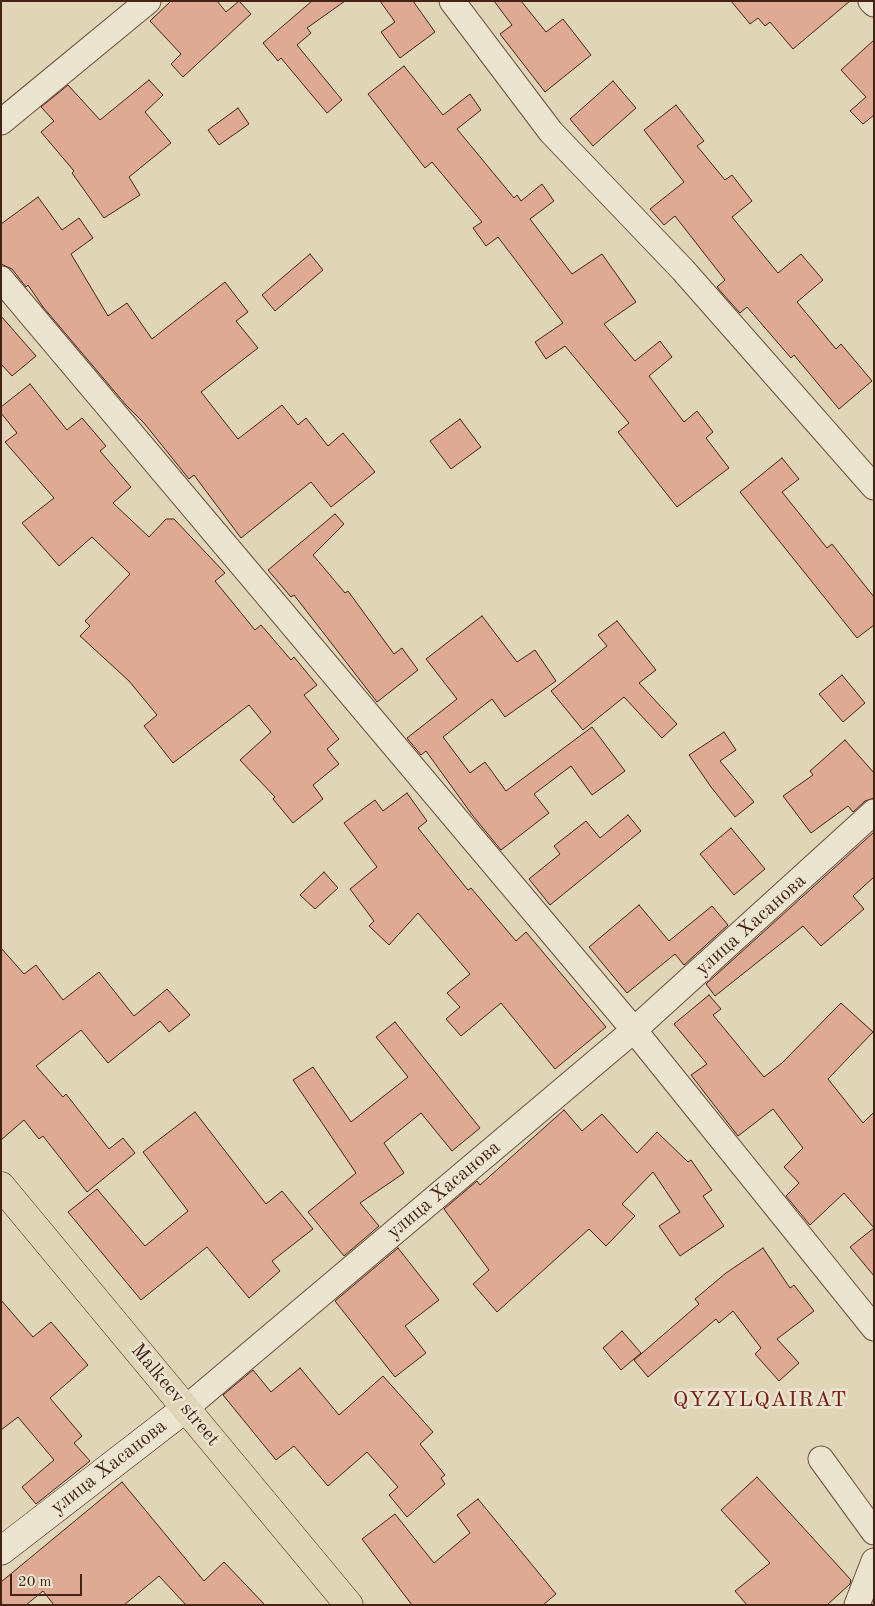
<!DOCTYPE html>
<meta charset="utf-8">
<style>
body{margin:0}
#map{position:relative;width:875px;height:1606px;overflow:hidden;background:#e0d5b6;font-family:"Old Standard TT",serif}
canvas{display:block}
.frame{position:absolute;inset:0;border:2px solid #452314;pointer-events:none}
.scale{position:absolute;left:10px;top:1574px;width:72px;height:22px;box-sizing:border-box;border:2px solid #452314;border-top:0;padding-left:6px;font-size:15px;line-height:18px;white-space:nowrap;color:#452314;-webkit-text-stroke:4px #ebe4d0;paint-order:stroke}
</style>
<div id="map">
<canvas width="875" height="1606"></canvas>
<div class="frame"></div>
<div class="scale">20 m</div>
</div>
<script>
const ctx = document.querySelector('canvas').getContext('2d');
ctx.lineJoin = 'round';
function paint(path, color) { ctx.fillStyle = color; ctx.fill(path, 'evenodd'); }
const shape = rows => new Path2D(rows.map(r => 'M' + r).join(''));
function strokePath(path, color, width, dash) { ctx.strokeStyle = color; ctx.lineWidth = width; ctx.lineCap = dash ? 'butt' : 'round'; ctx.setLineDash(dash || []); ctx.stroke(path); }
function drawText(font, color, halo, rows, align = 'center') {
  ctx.font = font + ' "Old Standard TT",serif'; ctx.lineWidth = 5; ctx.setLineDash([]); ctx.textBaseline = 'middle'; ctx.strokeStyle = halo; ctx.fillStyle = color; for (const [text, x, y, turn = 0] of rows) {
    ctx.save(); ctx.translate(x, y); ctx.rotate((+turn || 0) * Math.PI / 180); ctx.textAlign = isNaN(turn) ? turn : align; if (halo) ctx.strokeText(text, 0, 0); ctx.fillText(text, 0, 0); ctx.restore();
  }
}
const building = shape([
 [171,1,217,1,226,12,239,1,251,14,183,77,171,64,181,54,150,21,171,1],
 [312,1,345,1,307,28,311,33,297,45,342,100,327,113,281,58,278,61,263,43,312,1],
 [380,1,413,1,435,32,400,58,381,32,395,22,380,1],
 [494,1,521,1,546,32,563,19,591,55,545,92,500,34,512,25,494,1],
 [731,1,850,1,793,49,770,22,765,26,758,18,750,24,731,1],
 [874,40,874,115,863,124,850,111,866,97,841,70,874,40],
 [404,66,443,115,470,94,481,110,457,129,514,198,517,195,521,201,542,184,554,201,530,219,572,274,602,254,636,302,604,324,635,361,660,341,672,357,649,376,684,422,697,411,713,432,706,438,729,468,677,507,618,432,629,423,565,346,546,359,535,342,563,323,498,237,486,246,473,228,482,222,432,162,425,168,368,94,404,66],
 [149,80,163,95,145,112,171,143,129,177,140,195,104,218,72,173,74,171,41,132,54,121,41,107,68,85,100,120,149,80],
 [613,81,636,108,593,146,570,119,613,81],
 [676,105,704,141,697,146,725,180,732,175,752,201,732,217,778,273,801,254,823,280,797,302,836,349,841,344,872,381,839,409,794,355,791,358,747,307,740,313,722,293,717,287,725,280,675,216,664,225,650,209,684,182,644,130,676,105],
 [238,108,249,124,219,145,208,130,238,108],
 [38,197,62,230,79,218,93,238,71,254,108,316,127,303,152,339,225,282,248,312,236,321,258,348,201,392,238,439,282,405,298,425,306,418,328,446,343,433,375,472,331,507,311,482,241,538,194,475,189,479,144,423,126,405,43,307,28,285,26,287,12,269,1,264,1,224,38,197],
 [310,254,323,270,275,311,262,295,310,254],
 [1,316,36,356,12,376,1,364,1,316],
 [30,384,67,430,82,418,106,446,100,451,131,487,113,503,149,537,166,519,174,519,225,573,215,581,255,630,261,625,291,660,294,657,317,685,304,695,339,739,327,749,339,764,313,785,323,799,293,823,273,799,275,797,240,760,271,732,249,705,173,763,144,726,157,715,129,681,80,636,90,626,85,621,130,574,92,537,59,566,22,523,54,498,5,442,17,433,1,413,1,407,30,384],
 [460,419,481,447,451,469,430,441,460,419],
 [782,458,799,479,782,492,827,548,832,544,874,597,874,625,857,638,740,492,782,458],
 [335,514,344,524,313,555,345,593,348,591,394,654,402,648,418,670,377,702,294,595,291,597,268,570,335,514],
 [482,616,517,662,535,650,556,681,505,717,492,699,443,737,470,773,485,762,506,791,592,727,625,771,592,795,571,766,534,794,549,813,501,850,473,816,426,751,421,755,407,738,457,699,426,659,482,616],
 [617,621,656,670,639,683,677,724,662,738,624,697,583,730,551,691,607,646,598,635,617,621],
 [842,675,865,703,843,722,819,694,842,675],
 [724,732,736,750,720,761,754,802,735,817,711,787,689,755,724,732],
 [845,740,874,773,874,798,865,801,853,812,848,806,811,833,783,796,813,775,810,771,845,740],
 [407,793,427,821,418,828,468,890,471,888,516,941,526,932,606,1027,555,1069,501,1003,461,1036,446,1019,460,1007,447,993,470,974,418,913,389,945,369,926,374,921,350,889,377,867,344,823,375,800,383,811,407,793],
 [628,815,641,831,550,905,529,879,560,854,554,846,586,821,600,838,628,815],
 [731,828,765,869,734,895,700,854,731,828],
 [874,832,874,877,853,896,864,909,821,946,803,926,715,996,706,984,874,832],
 [324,872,338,888,315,909,300,895,324,872],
 [639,905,669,941,712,906,728,925,684,965,675,954,627,993,589,947,639,905],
 [1,948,24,974,36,965,63,1000,99,972,134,1016,167,989,190,1015,169,1032,160,1021,108,1063,81,1030,36,1066,63,1097,66,1094,109,1149,123,1138,135,1153,87,1192,43,1136,39,1139,24,1120,1,1140,1,948],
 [709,995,721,1009,713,1015,764,1077,782,1063,841,1003,873,1032,828,1079,863,1123,874,1112,874,1276,850,1247,874,1228,844,1193,810,1225,786,1196,799,1183,784,1167,803,1148,773,1109,738,1136,691,1075,707,1064,674,1024,709,995],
 [395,1022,480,1128,452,1151,421,1113,384,1143,404,1173,360,1203,379,1226,344,1256,308,1212,356,1173,293,1080,313,1067,351,1122,408,1077,376,1037,395,1022],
 [564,1110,582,1131,602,1114,637,1153,657,1132,688,1162,691,1160,712,1190,703,1196,724,1226,680,1256,659,1226,680,1212,653,1172,622,1204,635,1216,606,1246,589,1229,497,1312,473,1284,489,1270,444,1209,477,1181,480,1185,564,1110],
 [195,1112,266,1204,282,1191,313,1229,272,1261,280,1271,249,1298,207,1247,141,1300,68,1212,97,1189,145,1246,188,1211,143,1152,195,1112],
 [398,1248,439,1300,405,1326,426,1353,395,1377,335,1301,398,1248],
 [763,1248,790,1288,794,1285,814,1311,777,1339,799,1363,779,1381,755,1354,761,1348,733,1311,719,1323,716,1319,648,1377,634,1360,699,1304,695,1299,726,1273,763,1248],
 [1,1300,33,1337,51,1322,88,1365,50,1398,82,1436,74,1443,90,1461,36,1504,22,1487,54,1460,18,1417,1,1430,1,1300],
 [622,1331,641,1353,621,1370,603,1348,622,1331],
 [300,1368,339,1415,383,1376,433,1432,420,1444,445,1475,441,1478,445,1484,407,1517,389,1495,398,1487,367,1452,328,1486,294,1446,276,1460,223,1395,253,1370,271,1392,300,1368],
 [757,1477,851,1580,850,1584,827,1605,747,1605,735,1591,770,1563,721,1510,757,1477],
 [122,1482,204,1581,224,1562,265,1605,186,1605,159,1576,124,1605,54,1605,43,1591,26,1605,1,1605,1,1582,122,1482],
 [478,1499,556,1594,543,1605,412,1605,362,1539,395,1514,434,1563,470,1533,457,1515,478,1499]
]);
paint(building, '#deaa93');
strokePath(building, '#452314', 1);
const street = shape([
 [452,1,551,132,683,270,874,487],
 [871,1,874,4],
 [1,122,148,1],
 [1,279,634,1030,874,1328],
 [186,1408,634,1030,874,812],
 [821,1459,874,1532],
 [857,1605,874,1561]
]);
const secondary = shape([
 [1,1551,186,1408]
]);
const primary = shape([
 [1,1186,349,1605]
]);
strokePath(street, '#6c503c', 27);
strokePath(secondary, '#452314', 29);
strokePath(primary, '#452314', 29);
strokePath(street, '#ebe4d0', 25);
strokePath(secondary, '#ebe4d0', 28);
strokePath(primary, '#e0d5b6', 28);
drawText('20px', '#452314', '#ebe4d0', [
 ["улица Хасанова",751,925,-42],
 ["улица Хасанова",444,1190,-40],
 ["Malkeev street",175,1395,50],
 ["улица Хасанова",109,1467,-38]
]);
ctx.letterSpacing = '1px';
drawText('22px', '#7a1f14', '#ebe4d0', [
 ["QYZYLQAIRAT",760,1400]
]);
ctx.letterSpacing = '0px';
</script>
